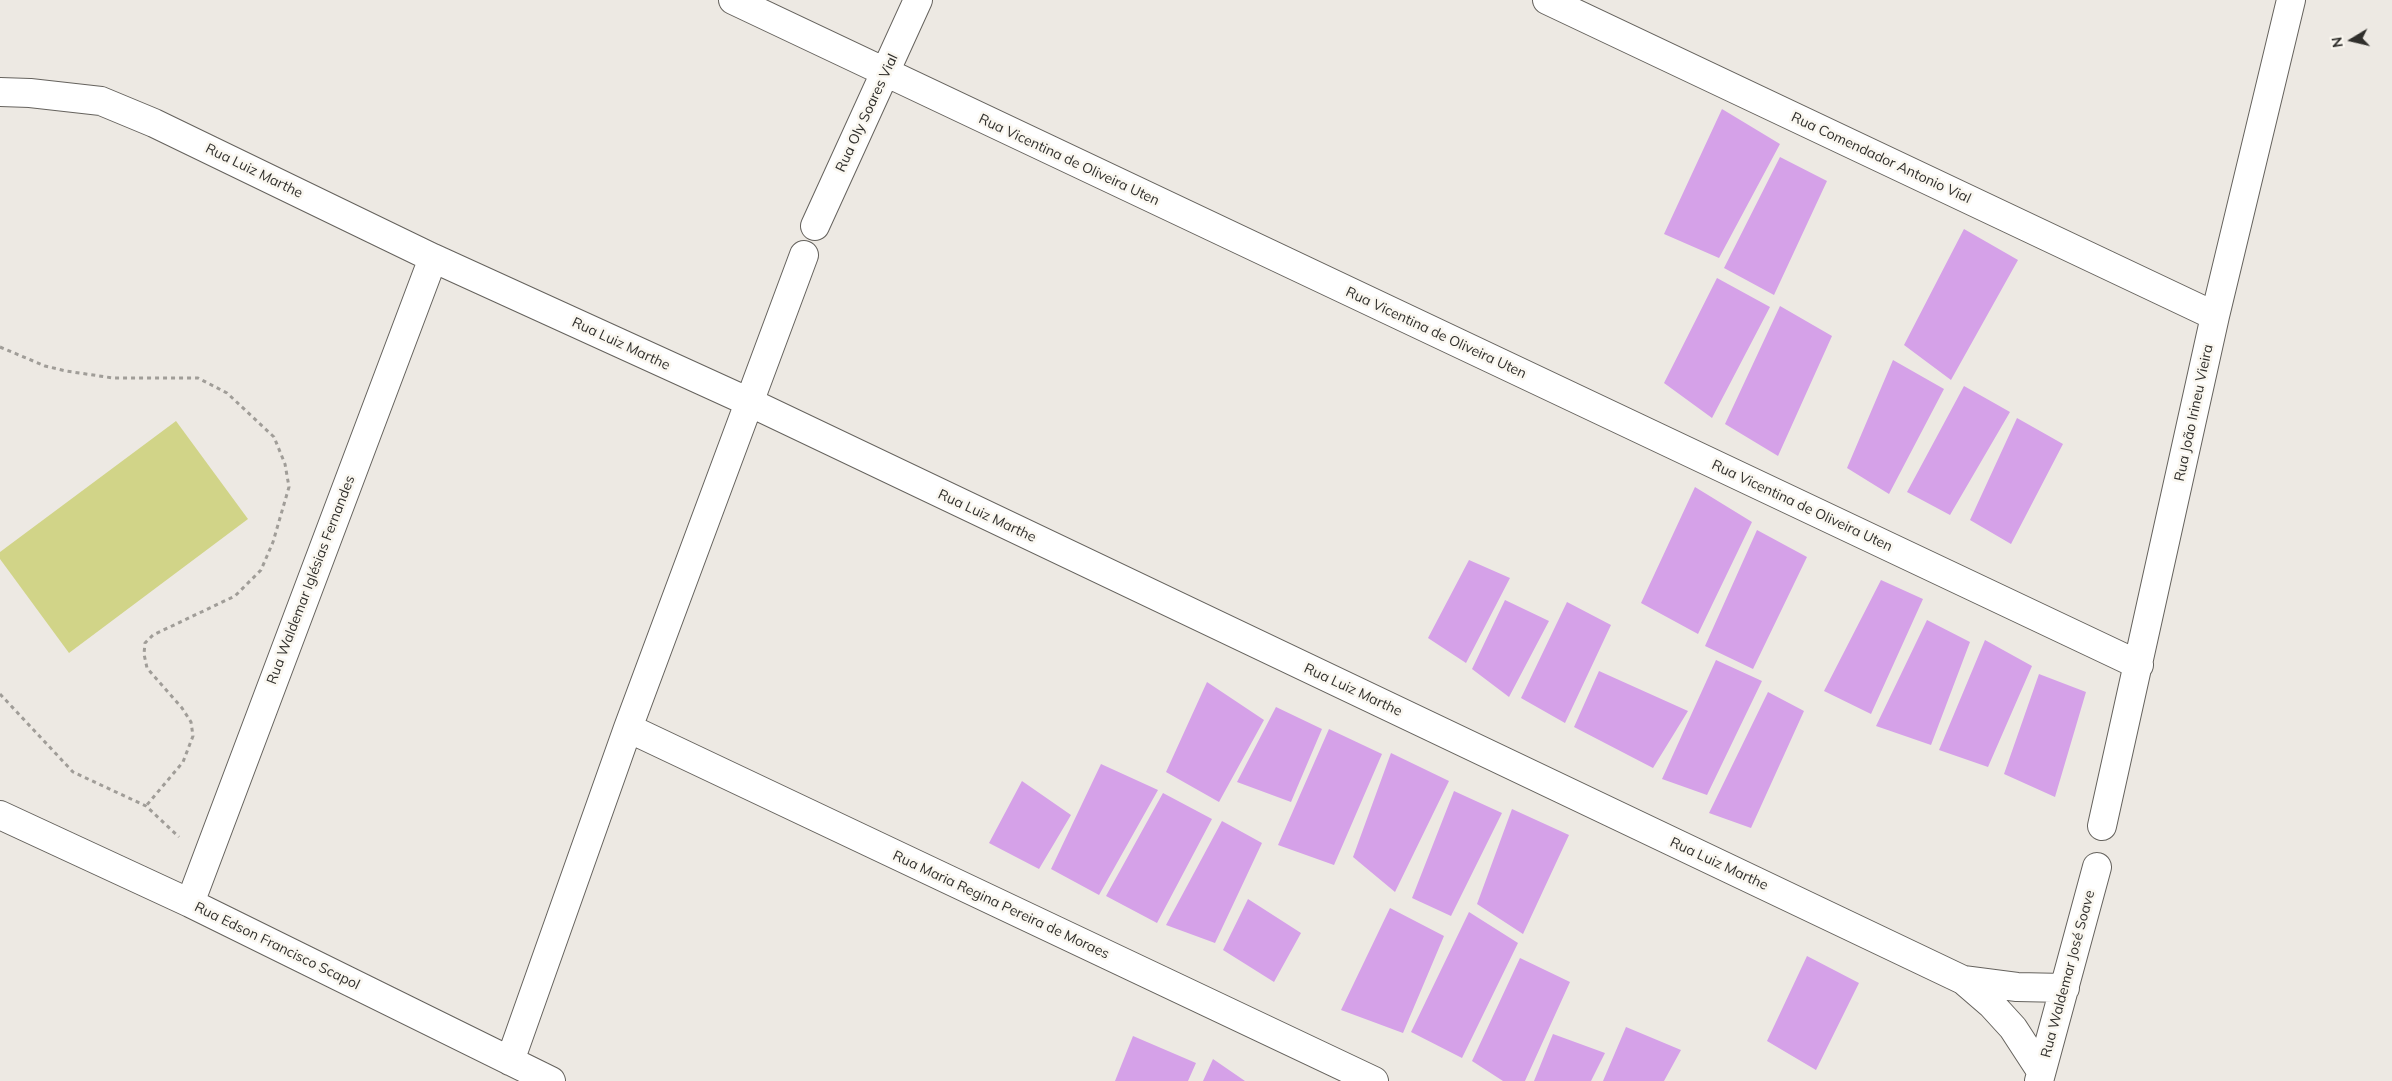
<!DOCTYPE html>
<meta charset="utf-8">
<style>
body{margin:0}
#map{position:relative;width:2392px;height:1081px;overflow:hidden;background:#ede9e3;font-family:Mulish,sans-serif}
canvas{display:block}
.north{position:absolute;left:2327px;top:15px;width:50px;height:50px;-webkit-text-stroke:4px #faf7f0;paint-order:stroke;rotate:261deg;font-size:14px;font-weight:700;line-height:20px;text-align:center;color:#302f2c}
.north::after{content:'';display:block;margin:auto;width:18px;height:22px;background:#302f2c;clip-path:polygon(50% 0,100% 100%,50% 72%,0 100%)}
</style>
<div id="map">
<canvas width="2392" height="1081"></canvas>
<div class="north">N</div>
</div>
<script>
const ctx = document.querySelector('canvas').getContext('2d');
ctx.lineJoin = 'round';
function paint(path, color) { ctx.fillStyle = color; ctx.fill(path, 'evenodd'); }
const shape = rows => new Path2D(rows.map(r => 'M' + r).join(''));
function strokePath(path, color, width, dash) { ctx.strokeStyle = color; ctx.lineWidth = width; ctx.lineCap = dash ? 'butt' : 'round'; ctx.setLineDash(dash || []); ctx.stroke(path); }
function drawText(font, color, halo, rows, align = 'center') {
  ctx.font = font + ' Mulish,sans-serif'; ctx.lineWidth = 5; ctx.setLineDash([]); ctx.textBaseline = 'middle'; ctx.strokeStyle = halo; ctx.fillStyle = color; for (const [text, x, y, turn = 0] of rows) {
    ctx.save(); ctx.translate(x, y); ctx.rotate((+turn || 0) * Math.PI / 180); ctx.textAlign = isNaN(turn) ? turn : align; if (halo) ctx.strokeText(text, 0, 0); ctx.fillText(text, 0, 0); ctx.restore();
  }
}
paint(shape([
 [176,421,248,519,69,653,0,559,0,552]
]), '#d1d488');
paint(shape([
 [1722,109,1780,144,1719,258,1664,234],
 [1780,157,1827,181,1774,295,1724,268],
 [1964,229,2018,260,1951,380,1904,345],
 [1717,278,1770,307,1712,418,1664,383],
 [1780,306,1832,336,1778,456,1725,424],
 [1893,360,1944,389,1889,494,1847,468],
 [1964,386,2010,412,1950,515,1907,492],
 [2017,418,2063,444,2011,544,1970,520],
 [1695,487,1752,522,1698,634,1641,603],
 [1757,530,1807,557,1753,669,1705,646],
 [1469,560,1510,578,1466,663,1428,638],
 [1881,580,1923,599,1871,714,1824,691],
 [1505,600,1549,621,1509,697,1472,669],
 [1567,602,1611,625,1565,723,1521,698],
 [1927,620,1970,642,1931,745,1876,726],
 [1985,640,2032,666,1988,767,1939,750],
 [1716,660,1762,681,1707,795,1662,779],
 [1599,671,1688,711,1653,768,1574,727],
 [2039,674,2086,692,2055,797,2004,774],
 [1207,682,1264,720,1219,802,1166,772],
 [1768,692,1804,711,1751,828,1709,813],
 [1276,707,1322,729,1291,802,1237,782],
 [1329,729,1382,754,1334,865,1278,845],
 [1391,753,1449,781,1395,892,1353,857],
 [1101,764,1158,790,1099,895,1051,869],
 [1022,781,1071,815,1039,869,989,843],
 [1454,791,1502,813,1451,916,1412,898],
 [1163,793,1212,819,1157,923,1106,896],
 [1512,809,1569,835,1523,934,1477,904],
 [1222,821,1262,843,1215,943,1166,925],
 [1248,899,1301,933,1274,982,1223,950],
 [1390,908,1444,936,1403,1033,1341,1010],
 [1469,912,1518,943,1462,1058,1411,1032],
 [1807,956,1859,983,1816,1070,1767,1041],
 [1520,958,1570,982,1525,1081,1503,1081,1472,1061],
 [1626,1027,1681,1050,1664,1081,1603,1081],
 [1553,1034,1605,1053,1591,1081,1534,1081],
 [1133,1036,1196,1063,1188,1081,1115,1081],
 [1213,1059,1245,1081,1203,1081]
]), '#d5a1e8');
const minor = shape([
 [733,0,2139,665],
 [1547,0,2215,316],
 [0,92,30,93,101,101,154,123,433,258,749,402,1963,980,1992,1005,2013,1028,2041,1071],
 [815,226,918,0],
 [628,728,1374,1081],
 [0,815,190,903,551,1081],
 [2102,826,2215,316,2291,0],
 [190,903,433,258],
 [1963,980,2017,987,2065,988],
 [510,1061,628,728,804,255],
 [2039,1081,2097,867]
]);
strokePath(minor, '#65625d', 30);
strokePath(shape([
 [0,347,45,366,66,371,113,378,198,378,227,393,274,437,285,464,289,487,273,542,261,570,235,596,153,635,145,643,144,654,147,668,182,708,191,722,193,736,183,762,146,806],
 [0,694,73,772,146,806,179,837]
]), '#a09d98', 3, [4, 4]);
strokePath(minor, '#fff', 28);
drawText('14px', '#302f2c', '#faf7f0', [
 ["Rua Oly Soares Vial",867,113,-65],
 ["Rua Comendador Antonio Vial",1881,158,25],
 ["Rua Vicentina de Oliveira Uten",1069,160,25],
 ["Rua Luiz Marthe",254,171,26],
 ["Rua Vicentina de Oliveira Uten",1436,333,25],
 ["Rua Luiz Marthe",621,344,25],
 ["Rua João Irineu Vieira",2194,413,-78],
 ["Rua Vicentina de Oliveira Uten",1802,506,25],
 ["Rua Luiz Marthe",987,516,25],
 ["Rua Waldemar Iglésias Fernandes",311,580,-69],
 ["Rua Luiz Marthe",1353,690,25],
 ["Rua Luiz Marthe",1719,864,25],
 ["Rua Maria Regina Pereira de Moraes",1001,905,25],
 ["Rua Edson Francisco Scapol",277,946,26],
 ["Rua Waldemar José Soave",2068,974,-75]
]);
</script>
